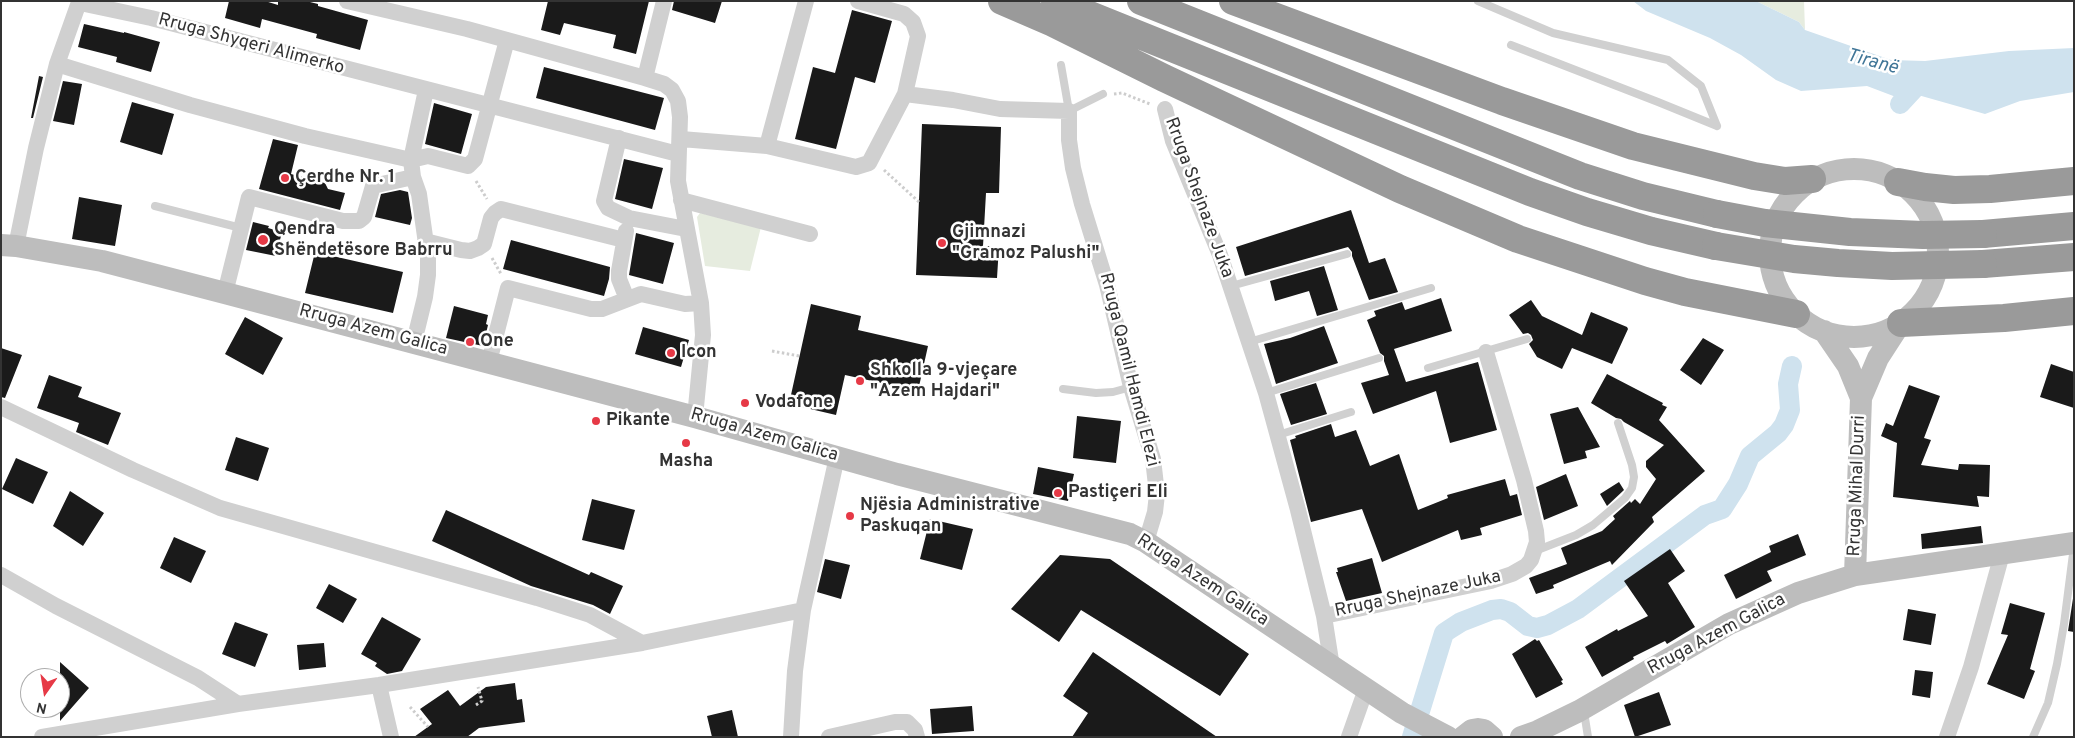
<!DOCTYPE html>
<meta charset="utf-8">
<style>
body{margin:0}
#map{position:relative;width:2075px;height:738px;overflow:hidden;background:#fff;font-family:Overpass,sans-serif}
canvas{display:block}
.frame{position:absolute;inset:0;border:2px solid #333;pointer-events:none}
.north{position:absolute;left:20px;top:668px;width:50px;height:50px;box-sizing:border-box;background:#fff;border:1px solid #adadad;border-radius:50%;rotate:193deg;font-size:14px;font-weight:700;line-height:20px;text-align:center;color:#333}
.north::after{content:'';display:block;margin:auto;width:18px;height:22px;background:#e63946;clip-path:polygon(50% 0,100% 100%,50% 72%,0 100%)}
</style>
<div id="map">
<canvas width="2075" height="738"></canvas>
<div class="frame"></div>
<div class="north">N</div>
</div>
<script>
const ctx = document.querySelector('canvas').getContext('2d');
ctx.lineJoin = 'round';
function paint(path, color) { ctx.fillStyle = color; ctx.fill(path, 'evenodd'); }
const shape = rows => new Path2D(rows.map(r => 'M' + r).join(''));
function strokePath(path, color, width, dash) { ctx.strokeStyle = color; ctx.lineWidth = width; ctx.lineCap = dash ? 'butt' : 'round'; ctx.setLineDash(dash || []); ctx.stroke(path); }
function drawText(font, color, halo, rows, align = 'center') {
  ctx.font = font + ' Overpass,sans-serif'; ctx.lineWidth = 5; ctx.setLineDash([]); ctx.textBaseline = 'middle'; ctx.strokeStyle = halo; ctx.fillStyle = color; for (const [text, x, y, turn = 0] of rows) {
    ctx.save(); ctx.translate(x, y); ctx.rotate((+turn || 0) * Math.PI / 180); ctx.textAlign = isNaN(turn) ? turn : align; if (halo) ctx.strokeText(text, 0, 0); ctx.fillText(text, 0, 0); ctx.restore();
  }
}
paint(shape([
 [1756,1,1804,1,1805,30,1799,22],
 [700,213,761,227,750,271,705,266,697,217]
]), '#e6ecdf');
paint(shape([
 [1633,1,1756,1,1799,22,1805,30,1891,60,1925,61,2009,51,2074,48,2074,92,2020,101,1985,114,1918,95,1896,97,1867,86,1801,91,1776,80,1741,55,1710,38,1646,11]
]), '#cfe2ee');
strokePath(shape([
 [1900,104,1924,78],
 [1412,737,1444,633,1450,629,1461,622,1492,610,1501,609,1510,612,1528,626,1537,628,1548,625,1578,609,1705,515,1722,509,1738,484,1750,456,1778,433,1784,425,1790,410,1788,384,1792,366]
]), '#cfe2ee', 20);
paint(shape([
 [229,1,265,1,278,5,278,1,306,1,318,4,318,6,368,20,360,50,316,38,317,34,262,19,260,28,225,18],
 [548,1,649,1,636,54,613,48,616,35,564,23,560,35,541,30],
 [674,1,722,1,715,23,672,10],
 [852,10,892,21,875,83,855,77,836,149,795,139,813,67,835,73],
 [84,24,124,33,124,32,160,42,151,72,116,62,117,57,78,47],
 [544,67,664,98,655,130,536,98],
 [39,76,43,77,33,118,31,118],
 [63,81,82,84,74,125,53,121],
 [132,102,174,114,162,155,120,142],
 [434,103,472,114,461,154,425,144],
 [922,124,1001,127,999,193,986,193,983,246,999,246,997,278,916,275],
 [273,139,298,145,291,174,325,183,328,189,345,193,340,210,259,189],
 [624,159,663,168,652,209,615,199],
 [400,190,408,192,412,218,410,225,375,217,381,194],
 [79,197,122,205,115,246,72,239],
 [1351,210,1369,263,1385,258,1398,292,1369,300,1352,256,1352,252,1348,247,1245,276,1236,247],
 [253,222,269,226,268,228,282,232,276,256,246,250],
 [636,233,674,243,663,284,629,275],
 [511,240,610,267,609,279,604,296,503,269],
 [315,252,403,272,393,313,305,293],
 [1324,266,1338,310,1317,316,1309,291,1275,301,1270,281],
 [1441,298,1452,331,1394,349,1406,382,1478,362,1497,430,1450,443,1436,391,1373,414,1361,383,1389,375,1384,361,1384,356,1380,353,1367,320,1376,316,1374,311,1402,302,1405,310],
 [1531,300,1542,316,1582,335,1591,312,1627,327,1628,329,1612,364,1572,348,1562,369,1537,357,1529,344,1533,340,1531,335,1528,333,1523,334,1509,315],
 [811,304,861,316,858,330,928,346,918,391,845,375,836,415,789,404],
 [454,306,488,315,486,324,488,325,483,346,446,338],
 [245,317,283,338,263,375,225,354],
 [1324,326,1338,363,1276,384,1264,344,1290,338],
 [643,327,689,340,681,367,635,354],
 [1703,338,1724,350,1701,385,1680,370],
 [1,348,22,355,5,398,1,397],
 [2051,364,2074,372,2074,408,2040,397],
 [1607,374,1663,403,1662,405,1667,407,1659,420,1705,471,1652,517,1654,522,1612,565,1610,561,1553,585,1554,588,1536,594,1529,578,1567,564,1561,548,1602,531,1615,519,1613,516,1630,501,1631,503,1635,499,1640,504,1656,479,1646,467,1646,461,1664,445,1624,422,1621,419,1616,418,1591,403],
 [49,375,82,387,78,397,121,413,108,445,76,432,79,423,37,408],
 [1316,383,1327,414,1291,425,1280,394],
 [1909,385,1940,396,1924,438,1931,440,1921,465,1958,470,1959,464,1990,465,1989,497,1977,496,1979,507,1893,497,1897,443,1881,436,1886,423,1893,426],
 [1578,407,1600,447,1585,451,1587,458,1564,464,1550,414],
 [1077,416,1121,421,1116,463,1073,458],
 [1331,424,1335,437,1356,430,1370,466,1399,454,1418,510,1448,498,1447,495,1505,479,1510,496,1517,494,1522,515,1480,528,1482,535,1461,540,1458,530,1382,562,1362,509,1311,522,1290,440,1296,438,1295,436],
 [236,437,269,448,258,481,225,470],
 [16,458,48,472,33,504,2,489],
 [1038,467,1074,474,1068,501,1033,494],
 [1566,474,1578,506,1544,520,1536,487],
 [1619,482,1624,490,1607,506,1600,494],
 [70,491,104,513,83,546,53,526],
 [592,499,635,510,624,550,582,540],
 [446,510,589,575,591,572,623,586,610,614,593,605,531,586,432,541],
 [930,519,973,529,962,570,920,559],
 [1981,526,1983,543,1922,549,1921,534],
 [1798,534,1806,555,1767,571,1772,581,1736,599,1724,575,1771,552,1769,546],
 [174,537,206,551,191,583,160,568],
 [1670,549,1685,571,1668,583,1695,627,1667,644,1665,641,1633,657,1634,659,1602,677,1585,647,1617,629,1618,631,1648,616,1624,581],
 [1060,555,1110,559,1249,654,1220,696,1081,610,1059,642,1011,609],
 [1372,558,1382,593,1346,601,1336,572,1338,572,1337,568],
 [825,559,850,565,841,599,817,592],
 [329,584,357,599,343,623,316,608],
 [2074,592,2074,632,2068,631],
 [2010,603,2045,613,2030,669,2035,671,2024,699,1987,684,2008,635,2001,634],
 [1908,609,1936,614,1931,645,1903,640],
 [382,617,421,639,402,671,387,674,375,666,377,663,361,654],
 [235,622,268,634,255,667,222,654],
 [1535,639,1537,641,1539,640,1563,680,1561,681,1563,684,1536,698,1512,654],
 [324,643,326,667,299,670,297,645],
 [1093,652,1217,737,1072,737,1088,713,1063,696],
 [60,662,89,688,60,721],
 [1915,670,1933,672,1930,698,1912,695],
 [515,683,517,700,522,699,525,722,479,728,467,737,414,737,432,724,420,709,448,690,460,706,486,687],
 [1659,692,1671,725,1635,737,1624,705],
 [972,706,974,731,932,734,930,709],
 [732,710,738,737,712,737,707,716]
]), '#1a1a1a');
strokePath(shape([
 [1114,94,1122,93,1150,104],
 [884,170,919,202],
 [476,181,487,199],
 [492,258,501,274],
 [772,351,799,356],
 [476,705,482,701,478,687],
 [410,707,428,727]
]), '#cdcdcd', 3, [2.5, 2.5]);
strokePath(shape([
 [1478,1,1553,33,1668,60,1701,86,1717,126],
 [1511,45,1658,102,1717,126],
 [1061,65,1069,111,1103,94],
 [155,206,241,228],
 [1231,286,1347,254],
 [1249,342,1431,288],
 [1428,368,1527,339],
 [1063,389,1096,393,1113,392,1131,387],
 [1266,393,1379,358],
 [1278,435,1351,412],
 [1535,551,1576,535,1593,525,1625,498,1632,488,1634,477,1632,465,1618,423],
 [1584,712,1588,737],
 [2033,737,2048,703,2057,664,2064,624,2074,546]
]), '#d0d0d0', 8);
strokePath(shape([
 [347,1,467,29,645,78,664,84,672,90,678,101,680,117,678,181,701,303,703,335,695,417],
 [57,64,190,105,305,136,411,160,428,156,468,166,475,159,507,40],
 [645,78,664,1],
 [905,94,953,100,1000,109,1069,111,1069,140,1073,168,1082,204,1107,285,1131,387,1153,459,1157,494,1155,512,1146,542],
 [1165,109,1173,141,1220,255,1266,393,1298,510,1324,616,1332,667],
 [619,138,604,201,608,208,629,218,686,229],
 [681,139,767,146,856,167,869,163,905,94,918,36,913,22,904,14,858,1],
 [767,146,806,1],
 [681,200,810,234],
 [626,231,619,271,619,279,627,299],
 [425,241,461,250,470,251,478,248,484,244,491,218,495,213,501,209,624,240],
 [16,246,36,148,57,64,78,5,80,3,151,18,678,154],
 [225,293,249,197,343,221,359,221,364,217,373,186,413,177],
 [414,342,425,297,428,275,428,258,419,194,413,177,411,160,426,90],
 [489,362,508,288,591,309,602,309,641,294,685,304,701,303],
 [1,407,133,470,220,508,537,598,590,615,642,643],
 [1,575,56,606,198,678,238,704],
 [1324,616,1491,581,1512,574,1526,566,1531,560,1537,542,1536,531,1524,480,1486,352],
 [379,685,391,737],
 [42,737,238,704,379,685,642,643,803,610],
 [791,737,795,671,803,610,837,457],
 [829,737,895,722,907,722,915,730,917,737],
 [1349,737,1366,689],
 [1947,737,1971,667,2002,554]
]), '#d0d0d0', 16);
strokePath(shape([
 '1770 253a84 84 0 1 1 168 0a84 84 0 1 1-168 0Z',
 [1,245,16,246,102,261,225,293,695,417,897,474,1130,534,1146,542,1402,713,1448,737],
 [1824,331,1848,366,1861,398],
 [1855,575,1861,398,1878,358,1900,324],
 [1463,737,1472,730,1478,729,1484,730,1492,737],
 [1521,737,1538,731,1579,711,1729,624,1798,593,1855,575,2074,543]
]), '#bdbdbd', 22);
strokePath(shape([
 [1002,1,1053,23,1164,78,1400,189,1518,239,1645,281,1685,292,1796,314],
 [1055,1,1530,192,1587,212,1651,231,1716,246],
 [1141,1,1580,176,1643,196,1717,214],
 [1233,1,1502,101,1633,146,1754,176,1785,181,1812,179],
 [1898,182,1925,187,1954,190,1990,189,2074,181],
 [1983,234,2074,226],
 [1983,264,2074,257],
 [1901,323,2004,318,2074,311]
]), '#9a9a9a', 28);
strokePath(shape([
 [1717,214,1765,223,1850,232,1923,235,1983,234],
 [1716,246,1794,259,1838,263,1892,266,1983,264]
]), '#9a9a9a', 28);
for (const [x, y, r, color] of [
 [285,178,5,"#e63946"],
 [263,240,6,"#e63946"],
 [942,243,5,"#e63946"],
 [470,342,5,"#e63946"],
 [671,353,5,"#e63946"],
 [860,381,5,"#e63946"],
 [745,403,5,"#e63946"],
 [596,421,5,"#e63946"],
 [686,443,5,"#e63946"],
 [1058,493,5,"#e63946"],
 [850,516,5,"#e63946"]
]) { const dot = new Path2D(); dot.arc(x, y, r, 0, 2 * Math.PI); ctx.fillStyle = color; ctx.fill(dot); strokePath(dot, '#fff', 2); }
drawText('18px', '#333', '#fff', [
 ["Rruga Shyqeri Alimerko",251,45,15],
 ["Rruga Shejnaze Juka",1198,198,70],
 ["Rruga Azem Galica",373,331,15],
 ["Rruga Qamil Hamdi Elezi",1128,370,76],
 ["Rruga Azem Galica",764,436,16],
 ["Rruga Mihal Durri",1858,486,-88],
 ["Rruga Azem Galica",1202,581,33],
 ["Rruga Shejnaze Juka",1418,595,-12],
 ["Rruga Azem Galica",1717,635,-28]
]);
drawText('bold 18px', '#333', '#fff', [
 ["Çerdhe Nr. 1",295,178],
 ["Qendra",274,230],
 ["Shëndetësore Babrru",274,251],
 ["Gjimnazi",952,233],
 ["\"Gramoz Palushi\"",952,254],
 ["One",480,342],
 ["Icon",681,353],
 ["Shkolla 9-vjeçare",870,371],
 ["\"Azem Hajdari\"",870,392],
 ["Vodafone",755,403],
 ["Pikante",606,421],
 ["Masha",686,462,"center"],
 ["Pastiçeri Eli",1068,493],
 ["Njësia Administrative",860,506],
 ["Paskuqan",860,527]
], 'left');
drawText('italic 19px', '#3f7597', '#fff', [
 ["Tiranë",1872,63,15]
]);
</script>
